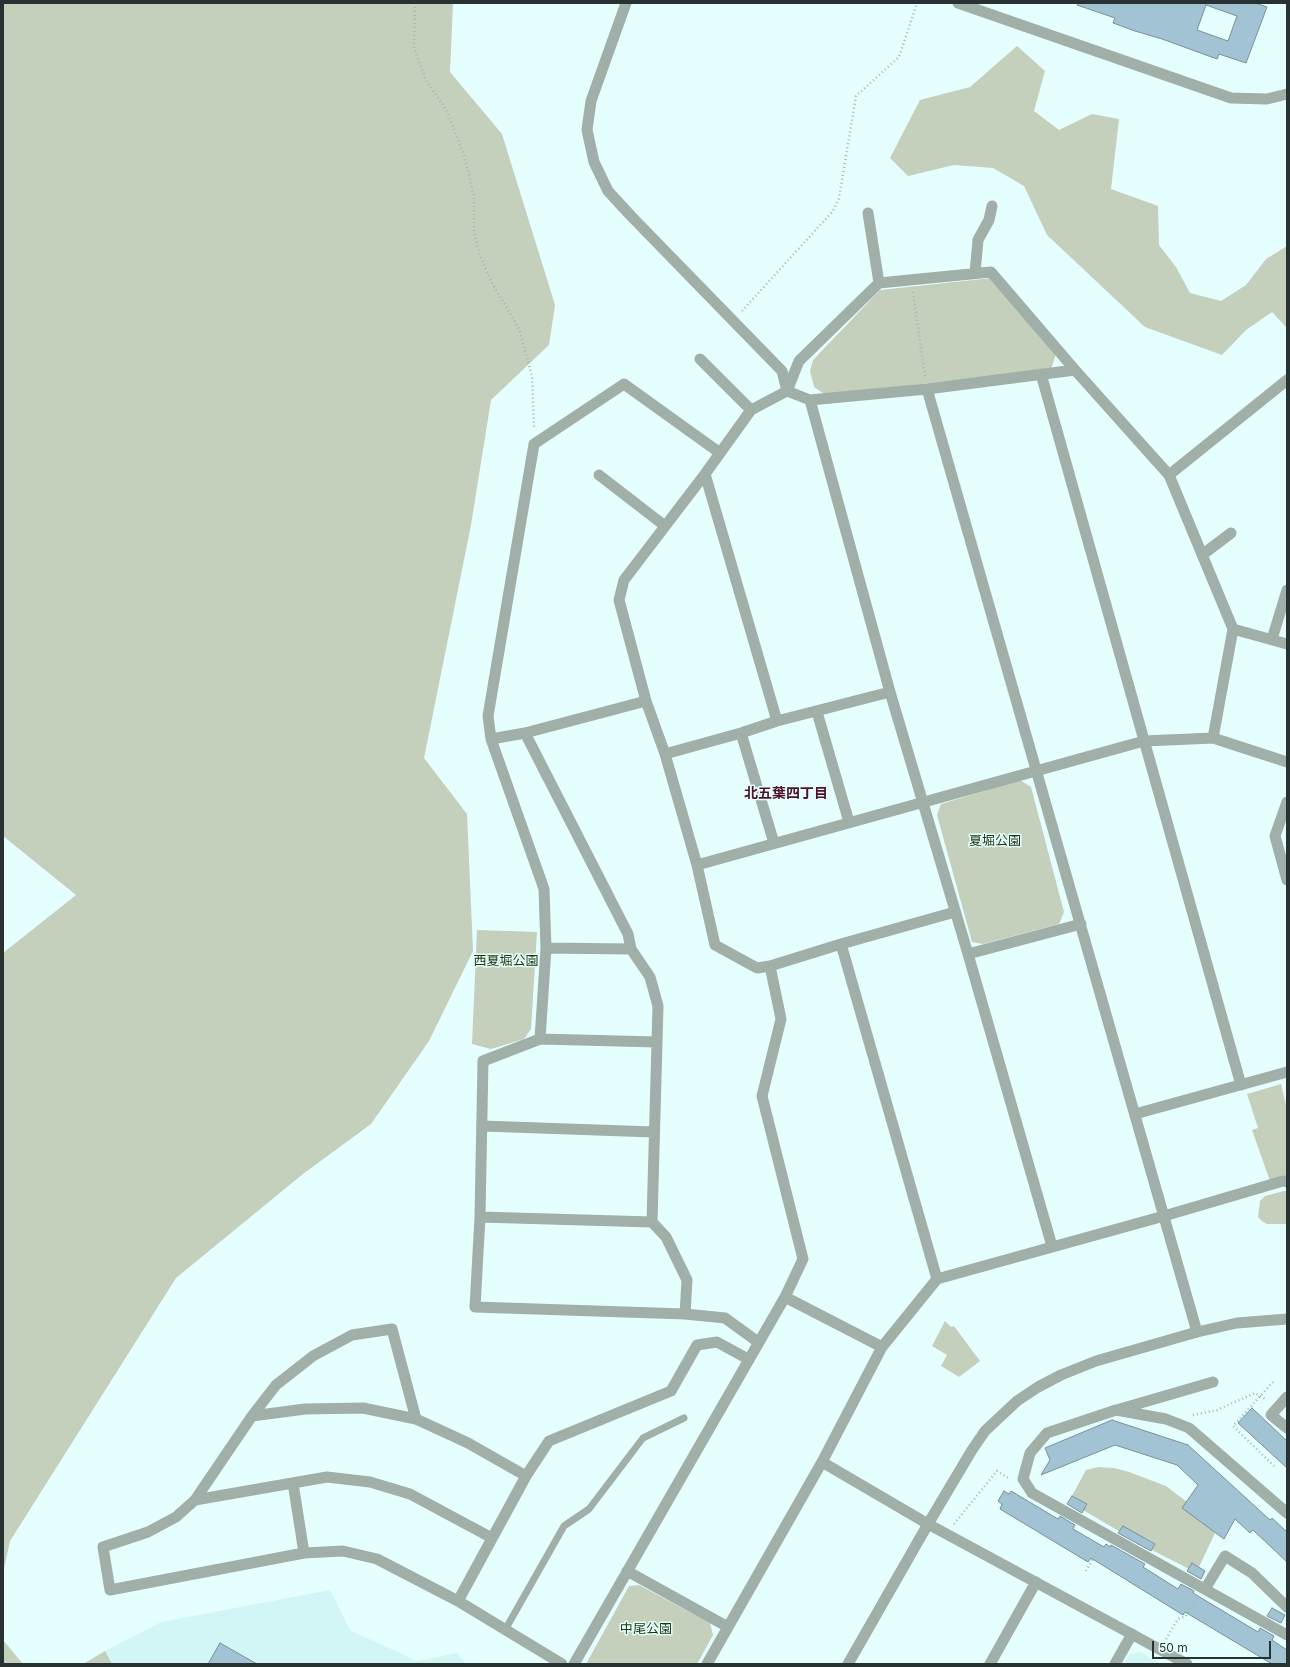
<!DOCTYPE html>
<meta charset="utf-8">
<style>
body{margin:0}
#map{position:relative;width:1290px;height:1667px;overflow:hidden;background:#e5ffff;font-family:Inter,sans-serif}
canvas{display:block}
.frame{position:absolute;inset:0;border:4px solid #283232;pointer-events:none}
.scale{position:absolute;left:1152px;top:1641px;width:119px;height:18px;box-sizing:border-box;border:2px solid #283232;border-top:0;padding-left:5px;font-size:12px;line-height:14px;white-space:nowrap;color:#283232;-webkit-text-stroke:3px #e5ffff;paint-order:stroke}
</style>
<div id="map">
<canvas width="1290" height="1667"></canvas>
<div class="frame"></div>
<div class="scale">50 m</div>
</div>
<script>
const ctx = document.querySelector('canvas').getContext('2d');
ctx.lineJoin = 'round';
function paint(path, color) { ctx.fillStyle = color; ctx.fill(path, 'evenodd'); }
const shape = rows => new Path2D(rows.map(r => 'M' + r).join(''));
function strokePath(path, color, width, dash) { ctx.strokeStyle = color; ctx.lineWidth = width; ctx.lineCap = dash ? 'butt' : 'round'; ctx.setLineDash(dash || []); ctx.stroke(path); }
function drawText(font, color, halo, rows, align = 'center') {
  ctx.font = font + ' Inter,"Noto Sans JP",sans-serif'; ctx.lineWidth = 3; ctx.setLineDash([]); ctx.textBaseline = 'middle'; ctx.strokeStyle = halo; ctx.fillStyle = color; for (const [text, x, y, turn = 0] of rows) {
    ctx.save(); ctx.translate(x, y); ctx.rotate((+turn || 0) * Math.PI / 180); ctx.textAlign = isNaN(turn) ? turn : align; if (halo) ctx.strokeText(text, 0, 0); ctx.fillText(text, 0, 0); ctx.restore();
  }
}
paint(shape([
 [330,1590,350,1630,417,1661,457,1653,466,1664,112,1664,105,1651,161,1622],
 [1140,1652,1161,1664,1124,1664,1129,1655]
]), '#d2f6f6');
paint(shape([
 [3,3,453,3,450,72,502,134,555,305,549,345,491,400,471,525,424,758,467,814,473,951,429,1041,371,1124,303,1174,176,1278,10,1541,3,1573,3,953,76,895,3,836],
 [1017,46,1045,71,1034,111,1059,130,1092,114,1119,119,1111,189,1158,206,1159,245,1176,267,1190,293,1221,301,1246,285,1266,259,1287,246,1287,328,1272,312,1246,330,1222,355,1145,327,1047,235,1024,186,993,168,954,165,908,176,890,158,920,100,970,87],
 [992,278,1056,354,1051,369,826,395,814,387,810,371,813,360,880,290],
 [1020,780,1031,787,1064,912,1059,924,983,944,972,942,937,815,941,804],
 [477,930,537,932,531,1029,524,1039,491,1049,472,1044],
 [1281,1084,1287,1109,1287,1176,1270,1181,1252,1130,1258,1128,1247,1094],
 [1284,1191,1287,1191,1287,1224,1267,1224,1263,1222,1258,1217,1260,1201,1265,1196],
 [945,1321,951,1327,954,1326,980,1361,959,1377,941,1366,947,1355,932,1346],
 [1098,1467,1114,1468,1129,1472,1166,1486,1187,1502,1206,1525,1215,1533,1199,1567,1192,1563,1189,1569,1152,1550,1155,1544,1145,1538,1141,1544,1083,1510,1086,1504,1072,1496,1086,1470],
 [639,1585,710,1623,713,1635,697,1664,586,1664,629,1586],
 [3,1640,23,1664,3,1664],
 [105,1651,112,1664,83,1664]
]), '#c4cfbc');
const building = shape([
 [1078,3,1255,3,1267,7,1246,63,1219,54,1217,59,1162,39,1135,31,1113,23,1115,18,1077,5,1078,3],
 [1206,5,1237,16,1228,41,1197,30,1206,5],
 [1252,1408,1287,1441,1287,1468,1238,1423,1252,1408],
 [1112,1420,1188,1445,1270,1520,1272,1518,1287,1532,1287,1562,1253,1530,1250,1533,1235,1519,1224,1539,1182,1508,1198,1485,1177,1465,1115,1445,1041,1475,1050,1460,1045,1448,1112,1420],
 [1004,1491,1009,1494,1011,1491,1058,1519,1060,1516,1075,1525,1073,1529,1104,1547,1106,1544,1110,1547,1111,1545,1145,1564,1143,1567,1178,1589,1181,1584,1194,1591,1193,1593,1258,1632,1260,1628,1274,1636,1272,1640,1287,1650,1287,1664,1272,1664,1185,1612,1183,1615,1091,1558,1088,1562,1000,1509,1002,1504,998,1501,1004,1491],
 [1072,1496,1087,1504,1082,1513,1067,1504,1072,1496],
 [1123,1526,1155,1544,1151,1551,1118,1533,1123,1526],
 [1192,1563,1205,1571,1201,1579,1187,1571,1192,1563],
 [1272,1608,1285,1615,1281,1623,1267,1616,1272,1608],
 [220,1643,257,1664,208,1664,220,1643]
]);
paint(building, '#a1c3d3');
strokePath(building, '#7b8f99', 1);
strokePath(shape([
 [415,3,414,48,426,80,447,111,465,158,474,197,474,231,479,253,492,283,519,329,532,376,534,429],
 [913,292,925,376],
 [742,311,833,211,839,198,856,96,899,57,917,3],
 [1273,1382,1233,1426,1275,1467],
 [1193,1415,1217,1410,1255,1393,1267,1400],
 [954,1524,997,1471,1010,1479],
 [1086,1571,1101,1545],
 [1166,1639,1178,1619,1186,1616,1196,1598]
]), '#a3b7b7', 2.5, [1, 3]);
strokePath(shape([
 [505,1630,564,1526,589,1509,643,1438,684,1418]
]), '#a0afa8', 7);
strokePath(shape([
 [626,3,591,101,587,130,594,162,608,191,631,216,782,371,787,391,810,400,927,389,1075,370],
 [868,213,879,283],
 [975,273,978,240,989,220,992,206],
 [700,359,751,410],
 [1041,374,1241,1085],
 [927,389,1197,1332],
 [810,400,890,692,968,954,1052,1246],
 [720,453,624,384,534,444,488,716,491,739,544,889,546,948,540,1039,483,1061,480,1217,475,1307,685,1314,725,1318,758,1342],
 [705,474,777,721],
 [599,475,665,526],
 [1169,475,1287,380],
 [1202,555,1231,533],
 [1272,639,1287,590],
 [817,712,849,822],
 [525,733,628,934,631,949],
 [741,733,774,843],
 [1213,738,1233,629],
 [491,739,525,733,646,701],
 [665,754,741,733,777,721,890,692],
 [1287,802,1275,836,1287,880],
 [697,865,1144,741,1213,738,1287,762],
 [955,912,841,944,770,966,757,968,715,945,697,865,665,754,646,701,619,600,624,580,705,474,751,410,787,391,799,361,879,283,991,272,1075,370,1169,475,1233,629,1287,644],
 [841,944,937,1279],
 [546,948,631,949,650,977,658,1006,652,1222,666,1237,687,1280,685,1314],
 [968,954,1081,924],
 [540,1039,657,1042],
 [1135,1114,1287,1072],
 [482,1126,654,1132],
 [480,1217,652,1222],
 [785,1297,882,1347],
 [1287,1397,1271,1415,1287,1428],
 [1120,1409,1213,1382],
 [252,1416,305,1409,363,1408,416,1419,468,1443,526,1476],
 [416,1419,392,1329,352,1335,313,1356,276,1385,252,1416,195,1500,176,1517,148,1532,103,1547,110,1590,304,1553,343,1551,377,1559,458,1601,562,1664],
 [822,1462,928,1524],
 [293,1483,304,1553],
 [195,1500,327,1477,370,1482,410,1494,492,1538],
 [1287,1513,1189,1428,1166,1419,1116,1410,1047,1433,1030,1453,1023,1479,1032,1493,1287,1635],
 [627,1571,728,1627],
 [1205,1589,1225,1556,1252,1573,1287,1607],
 [458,1601,526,1476,549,1441,671,1391,697,1345,717,1342,748,1359],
 [574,1664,785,1297,803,1259,762,1096,781,1019,770,966],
 [707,1664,822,1462,882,1347,937,1279,1164,1216,1283,1181,1287,1182],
 [990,1664,1036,1582],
 [1115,1664,1132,1634]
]), '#a0afa8', 11);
strokePath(shape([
 [958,3,1231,98,1267,99,1287,94],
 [928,1524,1187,1664],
 [848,1664,928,1524,972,1450,985,1431,1017,1401,1038,1387,1061,1375,1096,1361,1197,1332,1237,1323,1287,1319]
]), '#a0afa8', 11);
drawText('13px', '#1f3509', '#e5ffff', [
 ["夏堀公園",995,841],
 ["西夏堀公園",506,961],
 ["中尾公園",646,1629]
]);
drawText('bold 14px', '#500f2e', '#e5ffff', [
 ["北五葉四丁目",786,794]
]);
</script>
